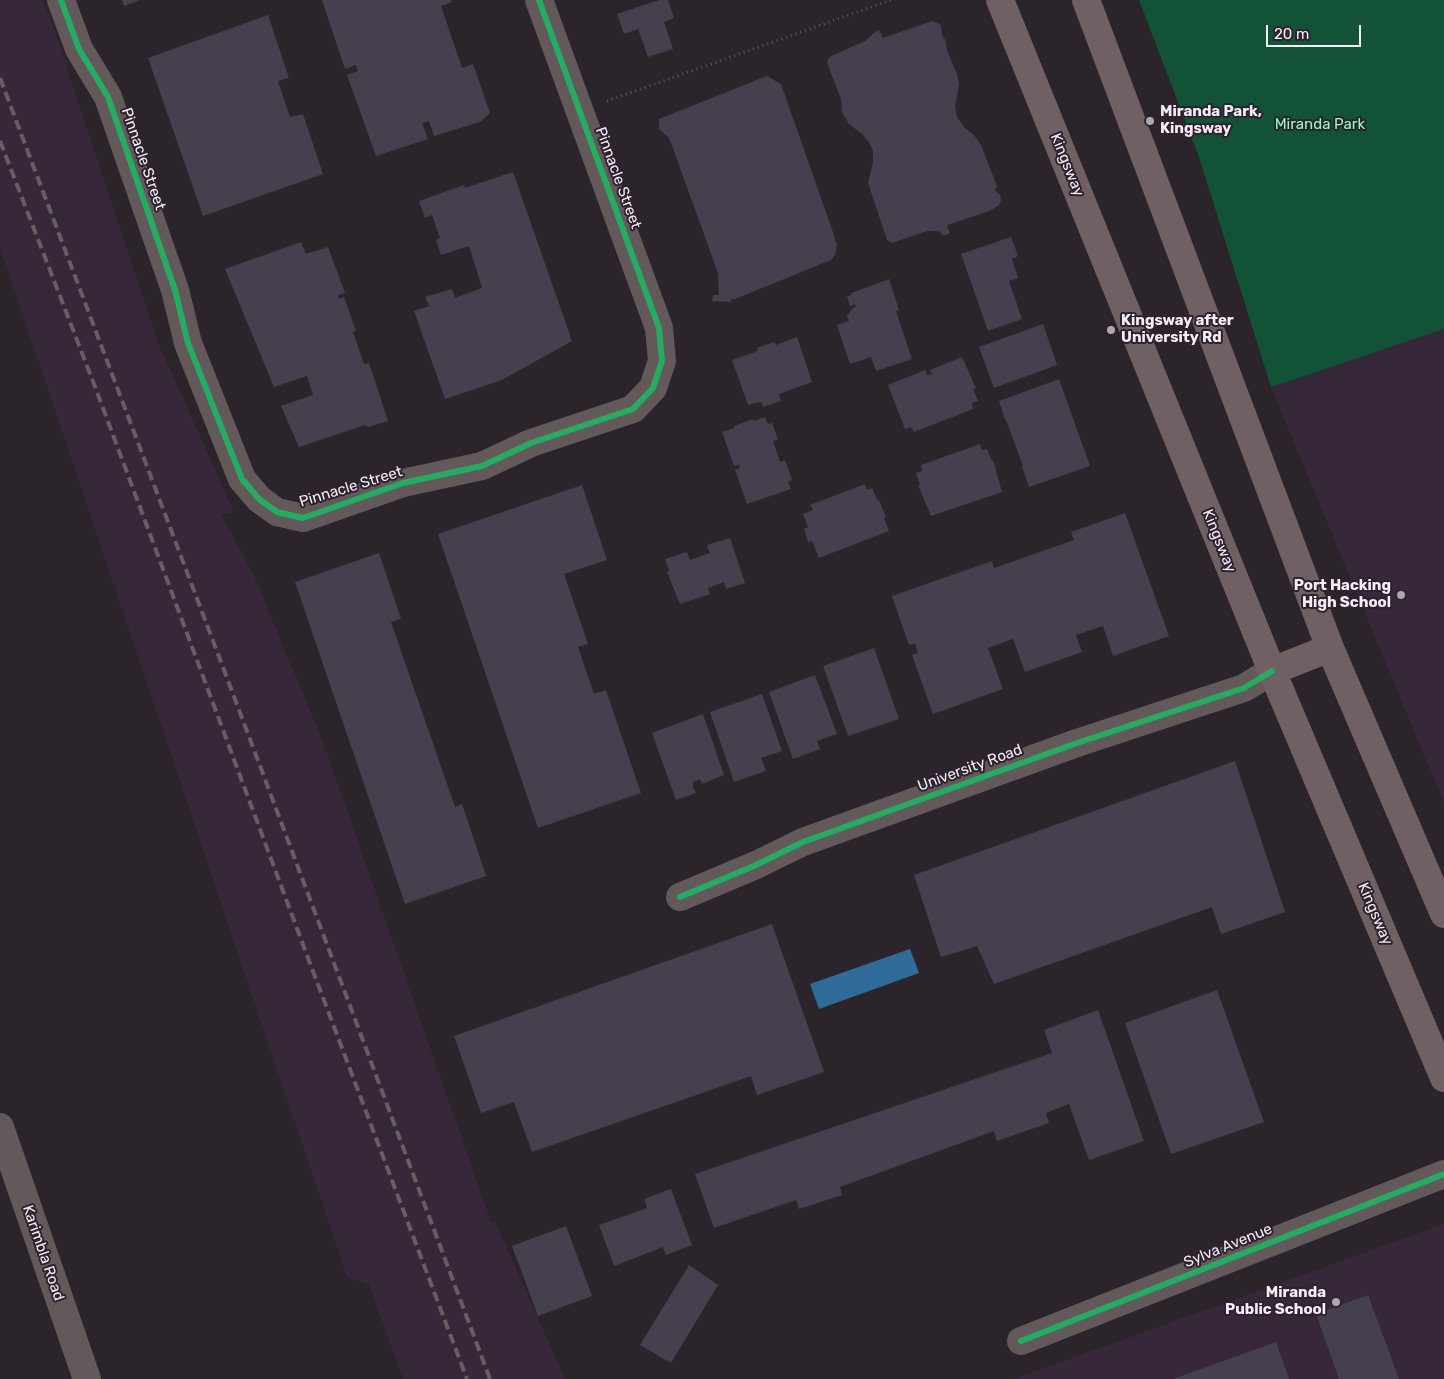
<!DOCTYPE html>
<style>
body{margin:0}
#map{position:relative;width:1444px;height:1379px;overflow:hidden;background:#2b252b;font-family:Rubik,sans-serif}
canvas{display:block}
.scale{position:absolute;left:1266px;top:25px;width:95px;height:22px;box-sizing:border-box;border:2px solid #f5edf6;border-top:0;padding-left:6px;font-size:15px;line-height:18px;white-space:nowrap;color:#f5edf6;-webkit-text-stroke:4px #2d222e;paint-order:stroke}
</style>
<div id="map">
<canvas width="1444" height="1379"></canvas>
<div class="scale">20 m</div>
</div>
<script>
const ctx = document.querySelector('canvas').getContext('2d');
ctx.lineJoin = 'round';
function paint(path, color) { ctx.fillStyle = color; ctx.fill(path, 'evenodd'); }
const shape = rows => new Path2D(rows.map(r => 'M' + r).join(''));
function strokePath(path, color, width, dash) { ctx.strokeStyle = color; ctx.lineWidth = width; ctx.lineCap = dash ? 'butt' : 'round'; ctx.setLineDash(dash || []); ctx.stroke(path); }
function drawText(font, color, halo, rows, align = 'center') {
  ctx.font = font + ' Rubik,sans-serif'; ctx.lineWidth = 4; ctx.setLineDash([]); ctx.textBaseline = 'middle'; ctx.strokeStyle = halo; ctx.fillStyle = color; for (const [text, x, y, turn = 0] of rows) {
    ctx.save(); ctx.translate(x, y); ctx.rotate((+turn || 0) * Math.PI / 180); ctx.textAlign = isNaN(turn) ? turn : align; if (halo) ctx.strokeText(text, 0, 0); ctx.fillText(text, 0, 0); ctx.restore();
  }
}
paint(shape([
 [0,0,42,0,50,17,159,345,234,512,221,514,254,576,323,742,491,1222,495,1221,565,1379,403,1379,369,1285,347,1277,0,247],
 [1444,329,1444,803,1271,387],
 [1444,1224,1444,1379,1014,1379]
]), '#372839');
paint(shape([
 [1139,0,1444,0,1444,329,1271,387,1199,157]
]), '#125337');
paint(shape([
 [910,949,919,973,819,1009,810,984]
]), '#306c9a');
paint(shape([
 [122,0,140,0,124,6],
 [322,0,451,0,452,2,441,6,462,68,473,64,490,113,480,122,434,136,429,121,422,123,428,139,376,156,347,75,358,71,356,65,345,69],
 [659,0,668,0,674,18,664,22,673,49,648,57,638,29,624,34,617,14],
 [268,15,289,78,278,81,290,117,303,114,323,174,203,216,148,58],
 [932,21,941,25,942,35,946,41,947,51,957,74,959,84,955,107,957,117,964,127,974,135,981,145,997,186,995,190,1000,195,1001,201,998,206,989,211,947,225,950,233,946,235,942,235,940,232,935,231,927,231,892,243,887,240,868,183,873,162,873,151,869,142,862,134,849,124,842,112,841,99,827,63,828,59,831,56,865,41,875,32,879,30,883,38],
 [767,76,781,84,833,232,837,245,835,255,831,260,735,299,731,299,731,302,712,301,713,295,719,295,718,273,671,143,668,137,659,129,659,119],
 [513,172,572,341,502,380,445,399,414,311,429,306,425,297,452,289,455,298,482,288,469,246,441,255,436,240,440,238,432,215,425,218,419,201,464,185,465,188],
 [1011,237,1018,256,1012,259,1018,278,1009,281,1022,319,988,331,961,254],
 [301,242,306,254,328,247,345,293,338,295,339,299,344,297,356,331,353,332,364,364,369,363,388,421,368,427,365,425,299,447,281,406,313,395,307,376,274,387,225,269],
 [889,279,899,310,896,311,912,359,876,371,871,357,850,364,837,325,849,321,847,316,853,308,856,307,855,304,850,306,847,296,852,295,851,293],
 [1043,324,1057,365,994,388,979,347],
 [797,337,812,382,779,394,781,401,763,407,762,403,759,402,748,405,732,360,758,351,757,348,774,342,776,345],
 [962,357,976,388,973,389,978,401,972,403,973,409,914,432,911,427,905,429,888,385,925,370,927,375,932,374,930,370],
 [1059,379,1090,466,1029,487,1022,467,1023,466,1006,420,1005,420,999,401],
 [765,417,768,424,772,423,778,439,773,441,780,462,785,460,792,480,788,482,791,489,747,504,735,470,740,468,739,465,734,466,722,432,734,428,734,426,753,419,754,421],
 [980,444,982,450,987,449,992,461,993,460,1002,492,931,516,918,485,920,485,916,473,922,471,921,465],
 [865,484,867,490,872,488,878,501,879,500,886,517,884,518,889,531,819,558,812,541,808,542,804,529,808,527,803,514,813,510,810,505],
 [582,485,607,560,564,574,588,644,578,647,594,694,606,690,641,793,538,828,438,534],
 [1125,513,1169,636,1113,656,1103,626,1076,635,1082,652,1025,672,1013,639,988,648,1003,689,933,714,912,655,918,653,915,644,909,645,892,596,992,561,994,568,1074,540,1071,532],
 [730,538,745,583,726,589,724,582,708,588,710,594,680,604,667,572,669,571,665,559,687,552,690,560,710,553,707,545],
 [379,553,401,619,391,622,455,807,462,804,486,876,405,904,295,582],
 [874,648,899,719,848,736,823,666],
 [815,675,837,734,817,741,820,749,793,759,769,692],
 [762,694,782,751,761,758,766,771,734,782,710,712],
 [703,714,724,775,702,784,700,779,693,782,693,787,696,793,676,800,652,733],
 [1235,761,1285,912,1221,934,1212,907,994,984,977,946,941,957,914,875],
 [772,924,824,1072,757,1095,751,1076,532,1152,514,1102,481,1113,454,1036],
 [1217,990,1264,1122,1171,1154,1125,1023],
 [1098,1010,1144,1141,1089,1160,1069,1104,1046,1113,1049,1123,997,1141,994,1131,840,1187,842,1195,799,1209,796,1200,714,1228,695,1174,1052,1053,1044,1030],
 [671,1189,692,1245,666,1255,663,1247,614,1266,599,1225,647,1208,644,1199],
 [566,1226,592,1296,538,1316,512,1246],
 [689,1265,718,1285,671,1363,640,1345],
 [1368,1295,1399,1379,1339,1379,1316,1314],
 [1276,1342,1289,1379,1173,1379]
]), '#463f4d');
strokePath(shape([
 [607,101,891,0]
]), '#5e565a', 3, [1, 4]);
strokePath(shape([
 [61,0,79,49,108,97,175,290,188,343,242,479,259,499,277,512,303,518,403,483,482,466,531,443,633,409,653,388,662,361,659,328,539,0],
 [680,897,756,865,803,842,1077,743,1244,688,1272,671],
 [0,1127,87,1379],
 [1021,1341,1444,1174]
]), '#63585a', 28);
strokePath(shape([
 [1000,0,1272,671,1444,1078],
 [1086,0,1330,648,1444,914],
 [1272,671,1330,648]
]), '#6f6063', 28);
strokePath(shape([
 [0,78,221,662,490,1379],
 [0,141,94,384,308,958,467,1379]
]), '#665e61', 4, [10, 5]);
strokePath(shape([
 [61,0,79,49,108,97,175,290,188,343,242,479,259,499,277,512,303,518,403,483,482,466,531,443,633,409,653,388,662,361,659,328,539,0],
 [680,897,756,865,803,842,1077,743,1244,688,1272,671],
 [1021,1341,1444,1174]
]), '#26ab63', 6);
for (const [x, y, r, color] of [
 [1150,121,5,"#aea7af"],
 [1111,330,5,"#aea7af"],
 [1401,595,5,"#aea7af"],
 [1336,1302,5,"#aea7af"]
]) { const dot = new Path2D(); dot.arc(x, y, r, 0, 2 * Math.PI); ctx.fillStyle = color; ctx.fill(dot); strokePath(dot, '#2d222e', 2); }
drawText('bold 15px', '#f5edf6', '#2d222e', [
 ["Miranda Park,",1160,112],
 ["Kingsway",1160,129],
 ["Kingsway after",1121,321],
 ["University Rd",1121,338],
 ["Port Hacking",1391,586,"right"],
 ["High School",1391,603,"right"],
 ["Miranda",1326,1293,"right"],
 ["Public School",1326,1310,"right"]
], 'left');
drawText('15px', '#8ffdc1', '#2d222e', [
 ["Miranda Park",1320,125]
]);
drawText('15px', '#f5edf6', '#2d222e', [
 ["Pinnacle Street",143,159,71],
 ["Kingsway",1067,165,68],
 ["Pinnacle Street",618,178,70],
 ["Pinnacle Street",351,487,-17],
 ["Kingsway",1219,541,68],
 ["University Road",970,768,-20],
 ["Kingsway",1375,914,67],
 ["Sylva Avenue",1228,1246,-22],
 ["Karimbla Road",43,1253,71]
]);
</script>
